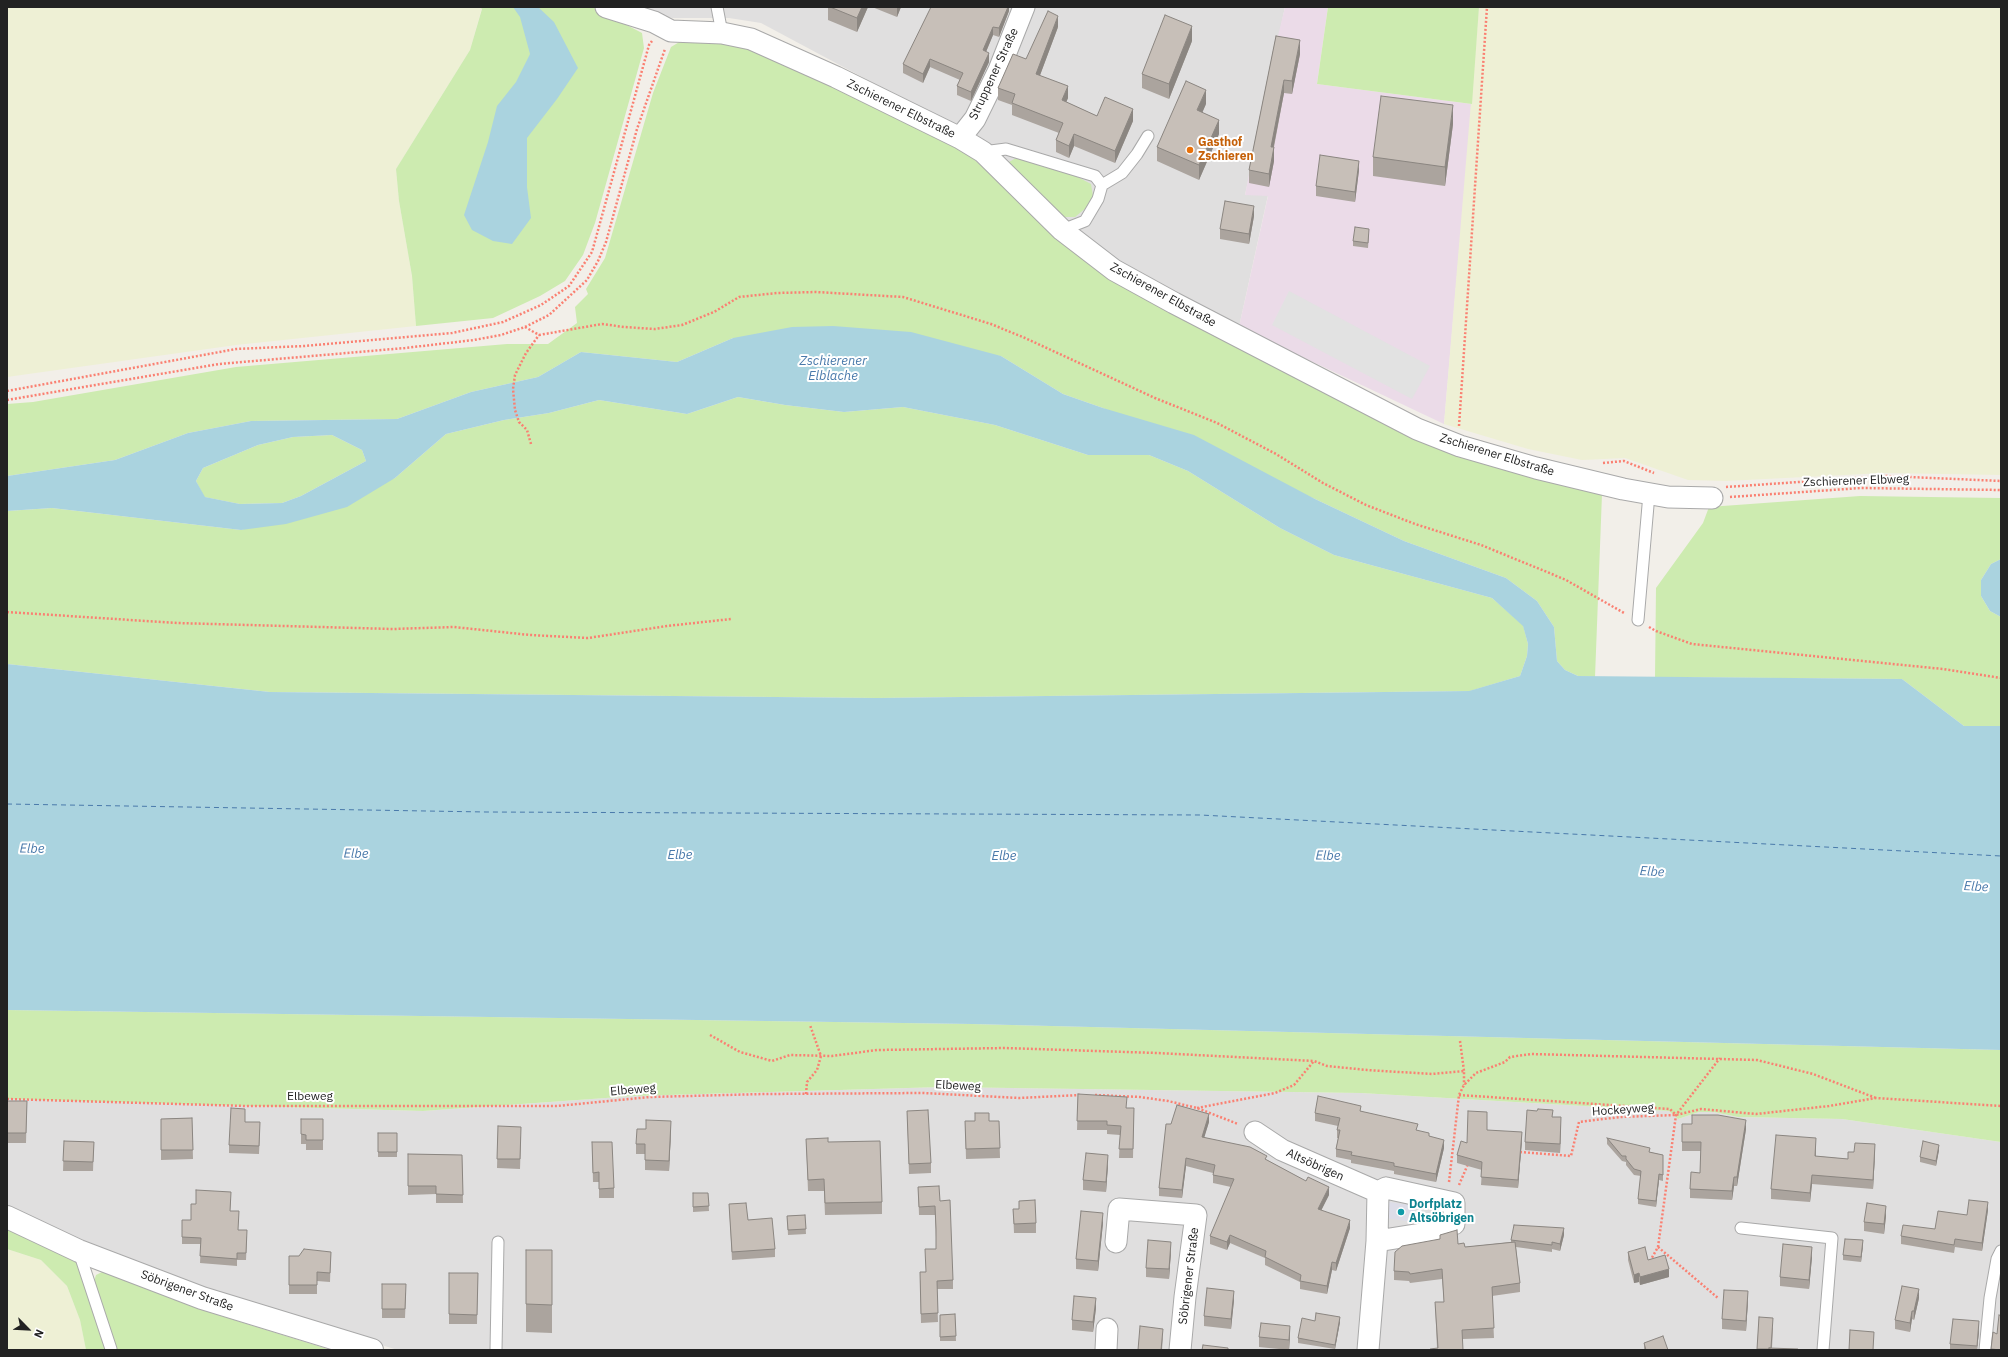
<!DOCTYPE html>
<meta charset="utf-8">
<style>
body{margin:0}
#map{position:relative;width:2008px;height:1357px;overflow:hidden;background:#f2efe9;font-family:"IBM Plex Sans",sans-serif}
canvas{display:block}
.frame{position:absolute;inset:0;border:8px solid #222;pointer-events:none}
.north{position:absolute;left:8px;top:1309px;width:40px;height:40px;-webkit-text-stroke:3px #fff;paint-order:stroke;rotate:114deg;font-size:11px;font-weight:700;line-height:16px;text-align:center;color:#222}
.north::after{content:'';display:block;margin:auto;width:14px;height:18px;background:#222;clip-path:polygon(50% 0,100% 100%,50% 72%,0 100%)}
</style>
<div id="map">
<canvas width="2008" height="1357"></canvas>
<div class="frame"></div>
<div class="north">N</div>
</div>
<script>
const ctx = document.querySelector('canvas').getContext('2d');
ctx.lineJoin = 'round';
function paint(path, color) { ctx.fillStyle = color; ctx.fill(path, 'evenodd'); }
const shape = rows => new Path2D(rows.map(r => 'M' + r).join(''));
function strokePath(path, color, width, dash) { ctx.strokeStyle = color; ctx.lineWidth = width; ctx.lineCap = dash ? 'butt' : 'round'; ctx.setLineDash(dash || []); ctx.stroke(path); }
function drawText(font, color, halo, rows, align = 'center') {
  ctx.font = font + ' "IBM Plex Sans",sans-serif'; ctx.lineWidth = 4; ctx.setLineDash([]); ctx.textBaseline = 'middle'; ctx.strokeStyle = halo; ctx.fillStyle = color; for (const [text, x, y, turn = 0] of rows) {
    ctx.save(); ctx.translate(x, y); ctx.rotate((+turn || 0) * Math.PI / 180); ctx.textAlign = isNaN(turn) ? turn : align; if (halo) ctx.strokeText(text, 0, 0); ctx.fillText(text, 0, 0); ctx.restore();
  }
}
paint(shape([
 [637,7,1285,7,1245,195,1268,195,1239,327,1099,260,937,117,761,23,729,18,672,18],
 [942,1087,1361,1093,1669,1111,1678,1119,1699,1112,1714,1112,1738,1117,1842,1119,2001,1142,2001,1350,398,1350,239,1303,153,1273,7,1209,7,1099,423,1111,634,1096]
]), '#e0dfdf');
paint(shape([
 [1285,7,1328,7,1317,84,1472,104,1444,424,1239,327,1268,196,1245,195,1274,47,1277,40]
]), '#ebdbe8');
paint(shape([
 [7,7,482,8,470,50,396,169,399,201,412,276,416,326,236,345,7,377],
 [1479,7,2001,7,2001,475,1884,473,1726,481,1688,480,1625,458,1582,460,1528,449,1444,424],
 [7,1249,41,1260,67,1286,80,1320,86,1350,7,1350]
]), '#eef0d5');
paint(shape([
 [480,7,592,7,642,33,644,48,595,223,583,255,565,281,540,296,493,318,416,326,412,276,399,201,396,169,470,50,482,9],
 [1328,7,1479,7,1472,104,1317,84],
 [686,38,730,40,803,70,965,152,1023,200,1087,259,1414,434,1602,494,1595,677,1578,676,1565,670,1557,661,1554,627,1537,601,1506,578,1404,541,1315,499,1103,408,1063,394,1001,356,733,338,677,362,581,352,538,377,471,392,397,419,251,421,188,433,115,460,7,476,7,404,33,402,236,367,507,344,548,344,577,323,575,307,588,294,586,289,605,258,653,93,671,47],
 [1016,158,1074,175,1091,184,1093,196,1086,208,1075,217,1062,217,1008,168,1009,162],
 [738,397,785,405,844,412,903,407,995,425,1088,455,1149,455,1188,471,1280,528,1334,555,1492,598,1523,625,1528,644,1527,656,1520,676,1470,691,877,698,270,692,7,664,7,511,52,508,241,530,395,478,446,434,504,420,549,413,599,400,687,414],
 [332,435,362,450,366,461,301,496,282,503,240,504,204,497,196,481,203,468,258,445,293,437],
 [1860,496,2001,498,2001,559,1991,564,1981,580,1981,596,1990,611,2001,617,2001,726,1964,726,1902,679,1655,677,1656,588,1703,523,1709,507],
 [7,1010,972,1024,2001,1050,2001,1142,1842,1119,1738,1117,1714,1112,1699,1112,1678,1119,1669,1111,1361,1093,942,1087,634,1096,423,1111,7,1099],
 [7,1224,75,1259,108,1350,111,1336,94,1281,96,1275,104,1271,199,1309,331,1350,86,1350,80,1320,67,1286,41,1260,7,1249]
]), '#cdebb0');
paint(shape([
 [1289,291,1430,366,1412,399,1272,325]
]), '#e2e2e2');
paint(shape([
 [1389,1202,1415,1206,1413,1222,1386,1218]
]), '#dddde8');
paint(shape([
 [513,7,538,7,554,22,578,68,557,99,527,138,527,187,531,218,512,244,493,241,472,230,464,215,488,142,497,106,516,82,530,54,520,17],
 [833,326,911,332,1001,356,1063,394,1103,408,1194,435,1315,499,1404,541,1506,578,1537,601,1554,627,1557,661,1565,670,1578,676,1902,679,1964,726,2001,726,2001,1050,972,1024,7,1010,7,664,270,692,877,698,1469,691,1520,676,1527,656,1528,644,1523,626,1492,598,1334,555,1280,528,1188,471,1149,455,1088,455,995,425,903,407,844,412,785,405,738,397,687,414,599,400,549,413,504,420,446,434,395,478,347,507,286,524,241,530,52,508,7,511,7,476,115,460,188,433,251,421,397,419,471,392,538,377,581,352,677,362,733,338,792,327],
 [332,435,362,450,366,461,301,496,282,503,240,504,205,497,196,481,203,468,258,445,293,437],
 [2001,559,2001,617,1990,611,1981,596,1981,580,1991,564]
]), '#aad3df');
strokePath(shape([
 [7,804,486,812,1200,815,2001,856]
]), '#4a7aab', 1, [5, 4]);
const service = shape([
 [717,7,722,33],
 [983,152,1006,149,1095,176,1102,185,1098,199,1085,221,1062,230],
 [1102,185,1122,173,1137,154,1148,136],
 [1638,620,1649,494],
 [1741,1228,1832,1238,1823,1350],
 [79,1252,111,1349],
 [496,1350,498,1242],
 [1985,1350,1990,1298,1997,1259,2001,1251]
]);
const minor = shape([
 [606,7,654,22,671,31,722,33,751,39,836,77,960,138,983,152,1062,230,1114,270,1174,303,1417,429,1460,446,1536,468,1623,489,1668,497,1712,498],
 [960,138,975,119,999,70,1024,7],
 [1255,1132,1282,1150,1378,1192],
 [1386,1188,1454,1203,1454,1224,1421,1234,1377,1241,1378,1192,1386,1188],
 [1116,1242,1119,1209,1196,1215,1185,1297,1180,1350],
 [1106,1350,1107,1329],
 [1368,1350,1377,1241]
]);
const tertiary = shape([
 [7,1217,79,1251,202,1298,372,1350]
]);
strokePath(service, '#a9a9a9', 13);
strokePath(minor, '#a9a9a9', 23);
strokePath(tertiary, '#a9a9a9', 24);
strokePath(shape([
 [525,327,539,335,602,324,624,327,655,329,682,325,714,312,739,297,777,293,816,292,903,297,991,324,1025,338,1155,398,1217,423,1276,454,1323,483,1366,505,1415,524,1481,545,1547,572,1566,580,1624,613],
 [7,391,236,349,304,346,452,333,503,322,541,305,569,286,592,252,649,45,652,41],
 [7,400,219,364,405,348,474,340,501,335,525,327,549,315,587,280,598,261,606,242,637,129,665,49],
 [1459,426,1487,7],
 [531,444,527,430,519,422,515,410,513,389,515,375,526,353,539,335],
 [1603,463,1624,461,1654,473],
 [1726,487,1886,476,2001,481],
 [1730,497,1861,488,2001,490],
 [7,612,177,623,393,629,454,627,530,635,588,638,667,626,731,619],
 [1649,627,1656,631,1692,644,1943,669,2001,678],
 [710,1035,740,1052,772,1061,790,1055,832,1056,877,1050,1005,1048,1157,1053,1314,1061],
 [1460,1041,1464,1071],
 [806,1094,807,1082,817,1070,821,1056,810,1025],
 [1095,1095,1140,1097,1168,1101,1197,1108,1238,1124],
 [1459,1095,1670,1109,1676,1115],
 [7,1099,246,1106,557,1106,650,1097,764,1094,924,1093,1019,1098,1080,1095],
 [1197,1108,1275,1093,1294,1085,1314,1061,1327,1066,1367,1070,1432,1074,1464,1071,1464,1085],
 [1520,1152,1571,1156,1579,1122,1620,1117,1676,1115,1701,1109,1756,1114,1829,1106,1876,1098,2001,1106],
 [1449,1182,1459,1095,1464,1085,1476,1073,1505,1062,1510,1057,1531,1054,1757,1060,1813,1074,1876,1098],
 [1459,1185,1468,1164],
 [1658,1247,1718,1298],
 [1650,1261,1658,1247,1676,1115,1720,1058]
]), '#fa8072', 2.5, [2, 2]);
strokePath(service, '#fff', 11);
strokePath(minor, '#fff', 21);
strokePath(tertiary, '#fff', 22);
paint(shape([
 [828,7,868,7,857,32,828,20],
 [872,7,901,7,897,17],
 [1009,7,1009,11,999,37,993,35,986,52,989,62,971,101,957,95,957,86,960,80,930,67,923,83,903,73,903,64],
 [1058,27,1040,75,1068,98,1066,102,1097,116,1133,121,1115,163,1074,146,1069,158,1056,152,1056,140,1059,133,1012,115,1012,105,998,100,998,88,1026,59],
 [1276,36,1300,54,1292,94,1284,93,1274,147,1274,161,1269,187,1249,183,1249,170],
 [1192,41,1169,99,1142,88,1142,74],
 [1206,104,1202,112,1219,134,1199,180,1157,161,1157,147],
 [1453,124,1445,186,1373,176,1373,157],
 [1359,170,1355,202,1316,196,1316,186],
 [1254,216,1249,244,1220,239,1220,229],
 [1369,234,1368,248,1353,246,1353,241],
 [1078,1094,1127,1108,1134,1108,1133,1158,1119,1158,1120,1135,1107,1134,1107,1130,1077,1130],
 [7,1101,27,1101,26,1143,7,1143],
 [907,1111,931,1163,931,1173,909,1174],
 [1361,1111,1418,1131,1429,1136,1444,1148,1436,1182,1394,1174,1394,1171,1351,1163,1351,1160,1336,1157,1336,1149,1338,1138,1337,1138,1337,1130,1338,1126,1315,1121,1315,1113],
 [1553,1117,1561,1126,1560,1153,1525,1150,1525,1142],
 [192,1118,193,1159,161,1160,161,1119],
 [301,1119,323,1119,323,1150,306,1150,306,1144,301,1144],
 [965,1121,999,1121,1000,1158,966,1159],
 [245,1122,260,1130,259,1154,229,1153,229,1145],
 [1209,1122,1204,1137,1267,1160,1329,1195,1321,1210,1350,1228,1336,1271,1332,1270,1327,1294,1300,1289,1300,1282,1265,1265,1265,1258,1230,1243,1227,1250,1210,1244,1210,1236,1231,1187,1213,1183,1213,1173,1186,1166,1182,1198,1159,1196,1159,1188,1171,1124],
 [1682,1124,1746,1129,1737,1186,1734,1186,1732,1200,1690,1198,1690,1189,1700,1173,1701,1151,1682,1151],
 [498,1126,521,1137,520,1169,497,1168],
 [1487,1130,1522,1140,1518,1188,1481,1185,1482,1170,1457,1163,1457,1155,1467,1143],
 [671,1131,669,1171,645,1170,645,1154,636,1154,636,1144],
 [378,1133,397,1133,397,1157,378,1157],
 [1607,1138,1650,1152,1663,1155,1663,1181,1659,1180,1656,1207,1638,1204,1638,1199,1641,1176,1634,1175,1626,1165,1626,1162,1622,1161,1607,1144],
 [806,1139,828,1142,882,1202,882,1214,825,1215,824,1191,808,1191],
 [64,1141,94,1142,93,1171,63,1171],
 [592,1142,614,1188,614,1198,599,1198,599,1182,593,1182],
 [1816,1147,1816,1156,1848,1159,1875,1154,1873,1189,1812,1184,1810,1202,1771,1199,1771,1189],
 [1939,1150,1936,1166,1920,1162,1920,1157],
 [408,1154,462,1155,463,1203,436,1203,436,1194,408,1195],
 [1108,1165,1106,1192,1083,1190,1083,1180],
 [918,1187,940,1201,953,1280,953,1289,937,1289,938,1322,921,1323,920,1281,926,1272,936,1249,936,1238,935,1215,919,1215],
 [693,1193,708,1193,709,1211,693,1212],
 [231,1199,230,1211,238,1230,247,1237,246,1260,237,1260,237,1266,200,1263,201,1244,182,1244,182,1237,191,1220,196,1204],
 [729,1204,748,1220,775,1249,775,1257,732,1260],
 [1013,1209,1036,1223,1036,1233,1014,1233],
 [1988,1210,1982,1251,1955,1247,1954,1253,1901,1244,1901,1236,1935,1229,1967,1215],
 [805,1215,806,1234,788,1235,787,1216],
 [1886,1216,1884,1234,1864,1231,1864,1222],
 [1103,1223,1098,1271,1076,1269,1076,1259],
 [1564,1235,1560,1251,1552,1249,1552,1252,1516,1247,1520,1283,1520,1292,1492,1296,1494,1338,1463,1339,1437,1348,1435,1302,1444,1302,1442,1279,1410,1283,1409,1281,1394,1280,1394,1271,1440,1239,1458,1244,1465,1247,1511,1242,1511,1240],
 [1863,1245,1861,1262,1843,1260,1843,1255],
 [526,1250,552,1250,552,1333,526,1332],
 [1171,1251,1169,1279,1146,1277,1146,1268],
 [331,1252,330,1282,317,1281,317,1294,289,1294,289,1256,299,1256],
 [1628,1252,1648,1260,1669,1277,1640,1285,1639,1282,1634,1283,1628,1260],
 [1812,1257,1809,1289,1780,1286,1780,1277],
 [449,1273,478,1273,477,1324,449,1324],
 [382,1284,406,1293,405,1318,382,1318],
 [1919,1298,1914,1320,1912,1319,1910,1332,1895,1329,1895,1320],
 [1234,1300,1231,1329,1204,1326,1204,1316],
 [1748,1301,1746,1331,1722,1329,1722,1319],
 [1096,1308,1093,1332,1072,1330,1072,1320],
 [955,1314,956,1341,940,1341,940,1315],
 [1759,1317,1773,1328,1772,1348,1798,1350,1757,1350],
 [1340,1322,1335,1349,1298,1343,1298,1338],
 [1979,1331,1977,1350,1950,1350,1950,1344],
 [1993,1332,2001,1350,1991,1350],
 [1290,1335,1289,1350,1259,1347,1259,1337],
 [1644,1343,1668,1350,1644,1350]
]), '#aba49e');
paint(shape([
 [862,7,868,7,857,32,857,18],
 [897,7,901,7,897,17],
 [1008,7,1009,7,1009,11,999,37,999,28],
 [1058,16,1058,27,1036,86,1036,74],
 [1192,26,1192,41,1169,99,1169,84],
 [993,27,993,35,983,59,983,50],
 [1300,40,1300,54,1292,94,1292,81],
 [989,53,989,62,971,101,971,92],
 [930,59,930,67,923,83,923,74],
 [1284,80,1284,93,1271,160,1271,147],
 [1068,86,1068,98,1062,112,1062,100],
 [1206,90,1206,104,1197,125,1197,110],
 [1453,105,1453,124,1445,186,1445,167],
 [1133,109,1133,121,1115,163,1115,151],
 [1219,120,1219,134,1199,180,1199,165],
 [1074,134,1074,146,1069,158,1069,146],
 [1274,147,1274,161,1269,187,1269,174],
 [1359,161,1359,170,1355,202,1355,192],
 [1254,206,1254,216,1249,244,1249,234],
 [1209,1114,1209,1122,1202,1145,1202,1137],
 [1561,1117,1561,1126,1560,1153,1560,1144],
 [1746,1120,1746,1129,1737,1186,1737,1177],
 [671,1121,671,1131,669,1171,669,1161],
 [1522,1132,1522,1140,1518,1188,1518,1180],
 [1816,1138,1816,1147,1815,1165,1815,1156],
 [1444,1140,1444,1148,1436,1182,1436,1174],
 [1875,1144,1875,1154,1873,1189,1873,1180],
 [1939,1145,1939,1150,1936,1166,1936,1161],
 [1108,1155,1108,1165,1106,1192,1106,1182],
 [1186,1158,1186,1166,1182,1198,1182,1190],
 [1659,1174,1659,1180,1656,1207,1656,1201],
 [1812,1175,1812,1184,1810,1202,1810,1193],
 [1734,1177,1734,1186,1732,1200,1732,1191],
 [1329,1187,1329,1195,1318,1217,1318,1209],
 [1988,1202,1988,1210,1982,1251,1982,1243],
 [1886,1206,1886,1216,1884,1234,1884,1224],
 [1103,1213,1103,1223,1098,1271,1098,1261],
 [1350,1220,1350,1228,1336,1271,1336,1263],
 [1564,1228,1564,1235,1560,1251,1560,1244],
 [1230,1235,1230,1243,1227,1250,1227,1242],
 [1863,1240,1863,1245,1861,1262,1861,1257],
 [1171,1242,1171,1251,1169,1279,1169,1269],
 [1812,1247,1812,1257,1809,1289,1809,1280],
 [1332,1262,1332,1270,1327,1294,1327,1286],
 [1669,1269,1669,1277,1640,1285,1640,1277],
 [1639,1273,1639,1282,1634,1283,1634,1275],
 [1919,1289,1919,1298,1914,1320,1914,1311],
 [1234,1291,1234,1300,1231,1329,1231,1319],
 [1748,1291,1748,1301,1746,1331,1746,1321],
 [1096,1298,1096,1308,1093,1332,1093,1322],
 [1912,1311,1912,1319,1910,1332,1910,1323],
 [1340,1317,1340,1322,1335,1349,1335,1345],
 [1979,1321,1979,1331,1977,1350,1977,1346],
 [1290,1326,1290,1335,1289,1350,1289,1340],
 [1163,1329,1162,1350,1161,1350]
]), '#8b8681');
const building = shape([
 [830,7,862,7,857,18,830,7],
 [931,7,1008,7,999,28,993,27,983,50,989,53,971,92,957,86,963,73,930,59,923,74,903,64,931,7],
 [1048,11,1058,16,1036,74,1068,86,1062,100,1097,116,1105,97,1133,109,1115,151,1074,134,1069,146,1056,140,1063,123,1012,103,1015,94,998,88,1013,54,1026,59,1048,11],
 [1165,15,1192,26,1169,84,1142,74,1165,15],
 [1276,36,1300,40,1292,81,1284,80,1271,147,1274,147,1269,174,1249,170,1276,36],
 [1186,81,1206,90,1197,110,1219,120,1199,165,1157,147,1186,81],
 [1381,96,1453,105,1445,167,1373,157,1381,96],
 [1320,155,1359,161,1355,192,1316,186,1320,155],
 [1225,201,1254,206,1249,234,1220,229,1225,201],
 [1355,227,1369,229,1368,243,1353,241,1355,227],
 [1078,1094,1127,1097,1126,1108,1134,1108,1133,1149,1119,1149,1121,1126,1107,1125,1107,1121,1077,1121,1078,1094],
 [1318,1096,1361,1106,1360,1111,1418,1124,1416,1130,1429,1133,1429,1136,1444,1140,1436,1174,1394,1166,1394,1163,1351,1155,1352,1152,1336,1149,1340,1130,1337,1130,1340,1118,1315,1113,1318,1096],
 [7,1101,27,1101,26,1133,7,1133,7,1101],
 [1177,1105,1209,1114,1202,1137,1250,1147,1267,1156,1265,1159,1306,1181,1308,1177,1329,1187,1318,1209,1350,1220,1336,1263,1332,1262,1327,1286,1300,1281,1301,1275,1265,1257,1266,1251,1230,1235,1227,1242,1210,1236,1234,1179,1213,1175,1215,1165,1186,1158,1182,1190,1159,1188,1166,1124,1171,1124,1177,1105],
 [231,1108,245,1109,245,1122,260,1122,259,1146,229,1145,231,1108],
 [1538,1109,1553,1110,1552,1117,1561,1117,1560,1144,1525,1142,1527,1110,1537,1111,1538,1109],
 [928,1110,931,1163,909,1164,907,1111,928,1110],
 [1468,1111,1487,1112,1487,1130,1522,1132,1518,1180,1481,1177,1482,1162,1457,1155,1461,1141,1467,1143,1468,1111],
 [975,1113,989,1113,989,1121,999,1121,1000,1148,966,1149,965,1121,975,1121,975,1113],
 [1692,1115,1718,1115,1746,1120,1737,1177,1734,1177,1732,1191,1690,1189,1691,1172,1700,1173,1701,1142,1682,1142,1682,1124,1692,1124,1692,1115],
 [192,1118,193,1150,161,1150,161,1119,192,1118],
 [301,1119,323,1119,323,1140,306,1140,306,1135,301,1134,301,1119],
 [646,1120,671,1121,669,1161,645,1160,645,1144,636,1144,637,1129,646,1129,646,1120],
 [498,1126,521,1127,520,1159,497,1159,498,1126],
 [378,1133,397,1133,397,1152,378,1152,378,1133],
 [1776,1135,1816,1138,1815,1156,1848,1159,1848,1152,1854,1152,1855,1143,1875,1144,1873,1180,1812,1175,1810,1193,1771,1189,1776,1135],
 [828,1138,828,1142,880,1141,882,1202,825,1203,824,1179,808,1180,806,1139,828,1138],
 [1607,1138,1650,1148,1649,1152,1663,1155,1663,1175,1659,1174,1656,1201,1638,1199,1641,1171,1634,1169,1626,1159,1626,1156,1622,1156,1607,1138],
 [64,1141,94,1142,93,1162,63,1161,64,1141],
 [1923,1141,1939,1145,1936,1161,1920,1157,1923,1141],
 [592,1142,612,1142,614,1188,599,1189,599,1172,593,1173,592,1142],
 [1086,1153,1108,1155,1106,1182,1083,1180,1086,1153],
 [408,1154,462,1155,463,1195,436,1194,436,1186,408,1186,408,1154],
 [939,1186,940,1201,950,1200,953,1280,937,1281,938,1313,921,1314,920,1272,926,1272,925,1249,936,1249,936,1229,935,1206,919,1207,918,1187,939,1186],
 [196,1190,231,1192,230,1211,239,1211,238,1230,247,1230,246,1253,237,1253,237,1259,200,1256,201,1238,182,1237,182,1220,191,1220,191,1204,196,1204,196,1190],
 [693,1193,708,1193,709,1206,693,1207,693,1193],
 [1035,1200,1036,1223,1014,1224,1013,1209,1019,1209,1019,1201,1035,1200],
 [1969,1200,1988,1202,1982,1243,1955,1239,1954,1245,1901,1236,1903,1225,1935,1229,1938,1211,1967,1215,1969,1200],
 [746,1203,748,1220,772,1218,775,1249,732,1252,729,1204,746,1203],
 [1867,1203,1886,1206,1884,1224,1864,1222,1867,1203],
 [1081,1211,1103,1213,1098,1261,1076,1259,1081,1211],
 [805,1215,806,1229,788,1230,787,1216,805,1215],
 [1514,1225,1564,1228,1560,1244,1552,1242,1552,1245,1511,1240,1514,1225],
 [1457,1230,1458,1244,1464,1243,1465,1247,1515,1242,1520,1283,1492,1287,1494,1328,1462,1330,1463,1350,1430,1350,1430,1349,1438,1348,1435,1302,1444,1302,1442,1269,1410,1274,1409,1272,1394,1271,1395,1252,1402,1246,1440,1239,1440,1235,1457,1230],
 [1845,1239,1863,1240,1861,1257,1843,1255,1845,1239],
 [1148,1240,1171,1242,1169,1269,1146,1268,1148,1240],
 [1783,1244,1812,1247,1809,1280,1780,1277,1783,1244],
 [1645,1247,1648,1260,1665,1255,1669,1269,1640,1277,1639,1273,1634,1275,1628,1252,1645,1247],
 [304,1249,331,1252,330,1273,317,1272,317,1285,289,1285,289,1256,299,1256,304,1249],
 [526,1250,552,1250,552,1305,526,1304,526,1250],
 [449,1273,478,1273,477,1315,449,1314,449,1273],
 [382,1284,406,1284,405,1309,382,1309,382,1284],
 [1902,1286,1919,1289,1914,1311,1912,1311,1910,1323,1895,1320,1902,1286],
 [1207,1288,1234,1291,1231,1319,1204,1316,1207,1288],
 [1724,1290,1748,1291,1746,1321,1722,1319,1724,1290],
 [1074,1296,1096,1298,1093,1322,1072,1320,1074,1296],
 [1316,1313,1340,1317,1335,1345,1298,1338,1302,1318,1315,1321,1316,1313],
 [955,1314,956,1336,940,1337,940,1315,955,1314],
 [1999,1315,2001,1316,2001,1350,1991,1349,1993,1332,1997,1334,1999,1315],
 [1759,1317,1773,1318,1771,1348,1769,1348,1769,1349,1757,1349,1759,1317],
 [1953,1319,1979,1321,1977,1346,1950,1344,1953,1319],
 [1261,1323,1290,1326,1289,1340,1259,1337,1261,1323],
 [1140,1326,1163,1329,1161,1350,1138,1350,1140,1326],
 [1850,1330,1874,1332,1873,1350,1849,1350,1850,1330],
 [1663,1336,1668,1350,1646,1350,1644,1343,1663,1336],
 [1203,1345,1228,1348,1228,1350,1202,1350,1203,1345],
 [1769,1348,1798,1349,1798,1350,1769,1350,1769,1348]
]);
paint(building, '#c7bfb8');
strokePath(building, '#8b8681', 1);
for (const [x, y, r, color] of [
 [1190,150,4,"#e8710a"],
 [1401,1212,4,"#0f9aa8"]
]) { const dot = new Path2D(); dot.arc(x, y, r, 0, 2 * Math.PI); ctx.fillStyle = color; ctx.fill(dot); strokePath(dot, '#fff', 1.5); }
drawText('12px', '#222', '#fff', [
 ["Struppener Straße",994,74,-65],
 ["Zschierener Elbstraße",901,109,26],
 ["Zschierener Elbstraße",1163,295,29],
 ["Zschierener Elbstraße",1497,455,17],
 ["Zschierener Elbweg",1856,481,-2],
 ["Elbeweg",958,1086,3],
 ["Elbeweg",633,1090,-5],
 ["Elbeweg",310,1097],
 ["Hockeyweg",1623,1110,-4],
 ["Altsöbrigen",1315,1165,24],
 ["Söbrigener Straße",1189,1276,-83],
 ["Söbrigener Straße",187,1291,20]
]);
drawText('bold 12px', '#c56008', '#fff', [
 ["Gasthof",1198,143],
 ["Zschieren",1198,157]
], 'left');
drawText('bold 12px', '#0d838f', '#fff', [
 ["Dorfplatz",1409,1205],
 ["Altsöbrigen",1409,1219]
], 'left');
drawText('italic 13px', '#4a7aab', '#fff', [
 ["Zschierener",833,361],
 ["Elblache",833,376],
 ["Elbe",32,849,1],
 ["Elbe",356,854,1],
 ["Elbe",680,855],
 ["Elbe",1004,856],
 ["Elbe",1328,856,1],
 ["Elbe",1652,872,3],
 ["Elbe",1976,887,3]
]);
</script>
